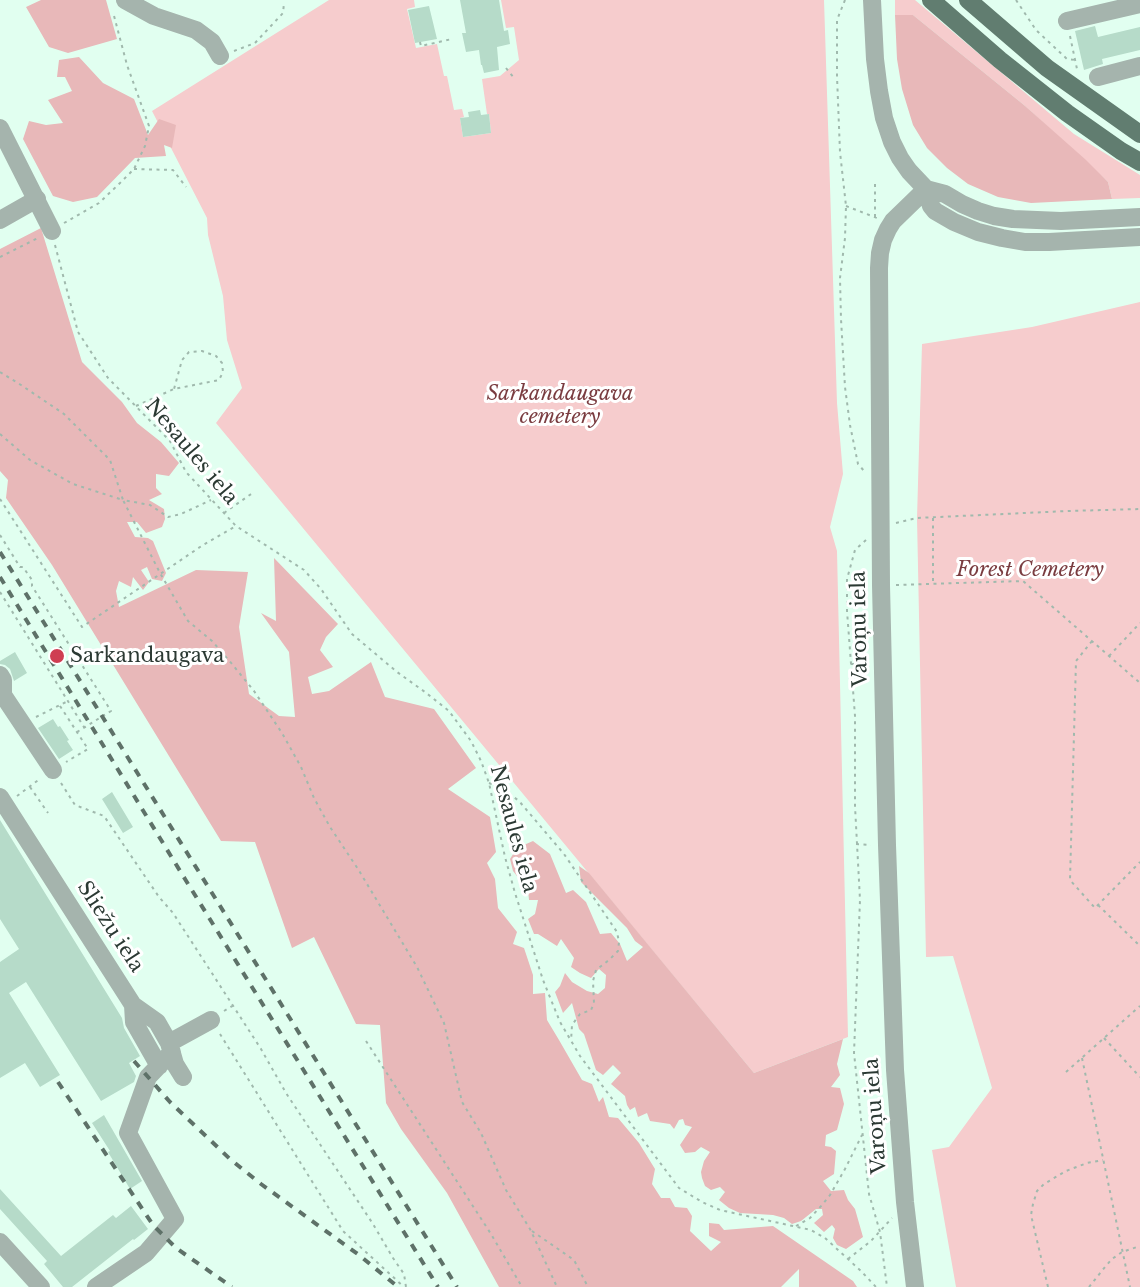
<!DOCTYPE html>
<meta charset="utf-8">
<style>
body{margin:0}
canvas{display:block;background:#e1fff0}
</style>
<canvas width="1140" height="1287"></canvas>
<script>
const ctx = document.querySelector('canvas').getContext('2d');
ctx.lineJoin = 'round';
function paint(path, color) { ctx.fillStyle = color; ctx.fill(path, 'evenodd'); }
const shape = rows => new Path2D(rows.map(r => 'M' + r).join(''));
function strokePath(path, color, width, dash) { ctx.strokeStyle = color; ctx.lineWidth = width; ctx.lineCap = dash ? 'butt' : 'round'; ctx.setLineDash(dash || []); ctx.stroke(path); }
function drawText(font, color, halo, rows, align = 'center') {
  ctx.font = font + ' "Libre Baskerville",serif'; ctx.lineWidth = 6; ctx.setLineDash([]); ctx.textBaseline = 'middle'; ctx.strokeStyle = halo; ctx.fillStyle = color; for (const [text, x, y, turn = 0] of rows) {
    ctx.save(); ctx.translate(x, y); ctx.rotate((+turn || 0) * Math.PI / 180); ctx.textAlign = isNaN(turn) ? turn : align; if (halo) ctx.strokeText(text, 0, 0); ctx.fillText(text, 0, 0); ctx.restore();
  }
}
paint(shape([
 [329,0,414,0,415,7,407,9,416,48,437,44,444,76,447,76,454,110,462,109,464,117,460,118,463,137,491,133,489,114,487,114,482,79,500,76,519,60,514,27,506,28,501,0,824,0,837,403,843,474,830,527,837,551,848,1037,754,1073,216,423,242,388,227,340,223,296,208,235,207,218,152,111],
 [895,0,915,0,1074,134,1140,175,1140,198,1112,199,1108,182,1024,105,913,15,895,15],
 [1140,302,1140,1287,956,1287,932,1150,949,1147,992,1088,953,956,926,957,917,518,922,344,1032,327]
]), '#f6cccd');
paint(shape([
 [41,0,106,0,117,39,68,53,49,47,26,7],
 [895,15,913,15,1024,105,1086,160,1108,182,1112,199,1031,203,998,197,968,184,947,168,927,148,913,125,902,89,897,59],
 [79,57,103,83,134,99,148,135,159,119,176,125,172,148,164,145,166,156,135,158,97,197,73,202,53,196,23,139,29,121,46,125,63,123,48,100,72,91,65,77,57,77,59,60],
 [41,228,82,362,122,402,137,423,161,442,179,463,169,476,156,474,156,488,162,494,149,500,164,509,165,519,162,527,146,533,137,522,127,522,135,537,148,538,153,541,166,573,162,581,152,579,147,567,141,570,149,582,143,590,133,577,131,587,119,581,116,591,119,607,196,570,248,572,239,627,249,694,279,716,295,717,289,652,261,613,276,621,274,558,338,624,326,637,320,650,333,667,308,677,312,694,329,691,371,662,385,697,434,709,476,768,448,789,490,817,496,852,487,863,495,879,498,908,517,932,513,944,524,948,533,975,533,994,545,993,547,1020,559,1040,582,1080,592,1084,599,1102,603,1097,609,1117,618,1118,639,1143,655,1169,652,1184,661,1198,670,1198,675,1207,687,1208,692,1216,690,1231,711,1251,721,1242,709,1236,709,1223,719,1224,724,1230,773,1226,853,1281,857,1287,799,1287,799,1269,781,1287,499,1287,447,1193,401,1129,386,1103,380,1025,356,1024,314,937,292,948,255,842,221,841,52,565,6,498,8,480,0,471,0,249],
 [533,841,550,854,566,893,573,890,586,902,600,934,611,933,620,944,627,961,643,947,635,941,627,928,581,882,579,866,589,873,754,1073,843,1039,837,1064,840,1075,831,1087,840,1088,844,1104,837,1130,826,1135,825,1146,831,1147,836,1151,834,1174,823,1181,831,1191,844,1190,848,1200,855,1209,863,1237,846,1249,837,1245,833,1238,835,1229,832,1225,824,1232,814,1223,823,1215,822,1209,816,1209,801,1221,792,1224,784,1218,773,1215,740,1213,729,1208,719,1200,725,1192,720,1187,711,1190,705,1186,702,1178,701,1172,704,1161,710,1152,701,1147,695,1152,685,1153,680,1145,692,1127,685,1125,683,1119,679,1120,674,1129,670,1124,650,1121,647,1113,638,1117,635,1107,630,1110,627,1105,625,1096,611,1084,621,1073,613,1065,603,1075,596,1070,584,1034,579,1029,572,1003,563,1013,555,992,560,986,565,973,572,982,587,991,598,994,605,988,606,975,599,969,591,978,580,973,571,967,574,958,561,939,557,946,538,934,534,934,528,919,535,914,538,900,529,900,528,890,513,871,510,859,517,848]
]), '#e8b8b9');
paint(shape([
 [460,0,499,0,504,31,508,30,510,44,497,47,499,70,484,73,482,65,481,65,479,50,466,52,462,33,466,33],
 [429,6,437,39,415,43,408,10],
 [1095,26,1098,37,1140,27,1140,50,1102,59,1103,64,1084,70,1075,31],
 [480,110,481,115,489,114,491,133,463,137,460,118,469,117,468,112],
 [15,652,27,673,14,681,10,669,5,665,0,664,0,661],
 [53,719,58,727,60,726,69,740,67,741,73,750,59,759,38,728],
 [112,792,133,827,123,833,102,799],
 [0,820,122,1018,124,1028,140,1056,129,1063,136,1076,134,1082,101,1101,26,982,9,993,60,1075,40,1087,25,1063,0,1078,0,962,19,949,0,919],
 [104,1115,142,1181,130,1189,108,1152,110,1151,92,1123],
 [0,1189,61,1256,113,1215,116,1218,131,1206,148,1229,134,1240,133,1239,72,1287,63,1287,44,1264,47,1261,0,1209]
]), '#b6dbc9');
strokePath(shape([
 [845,0,837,20,837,76,840,152,846,206,845,238,840,278,841,319,845,387,850,425,858,464,865,472],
 [1016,0,1036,30,1067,59,1075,60],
 [1070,36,1077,69],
 [420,42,421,46,452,39],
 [234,51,255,43,283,13,284,3],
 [506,68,514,78],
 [134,169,173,170,186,187],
 [875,184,875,217],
 [846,206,877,218],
 [64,223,99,203,120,183,134,169,145,146,149,126,127,65,113,12],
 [55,245,78,332,108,378,170,441,186,472,236,526,304,570,321,589,352,634,397,672,425,692,449,711,471,741,481,761,489,783,505,857,515,893,543,980,560,1022,580,1056,679,1188,702,1202,720,1210,811,1230,825,1238,861,1271,876,1287],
 [0,257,38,238],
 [0,372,21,385,64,414,110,460,123,500,150,505,168,517,181,514,211,500],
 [136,406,174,389,219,380,223,372,222,363,216,356,202,351,189,352,182,360,174,389],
 [0,434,30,460,73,484,123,500,160,573,188,621,212,641,232,664,254,691,282,733,301,767,314,798,330,827,358,869,417,967,444,1023,462,1102,481,1133,506,1190,530,1229,557,1287],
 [0,499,82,627,203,545,236,526],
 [224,513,254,492],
 [933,518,933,584],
 [896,523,917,518,1068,511,1140,509],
 [0,535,20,567,23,567,32,580,32,586,111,711,77,732],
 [866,540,855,550,847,579,847,611,855,716,855,806,860,900,854,1053,869,1194,880,1232,887,1287],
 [896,585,1023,581,1140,683],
 [0,592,84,727],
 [1092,641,1076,661,1070,880,1095,908,1140,862],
 [1109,656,1140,623],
 [851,664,868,664],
 [60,706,88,749,66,762],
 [36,717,68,701],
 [61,783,75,805,104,816,159,897,173,913,261,1049,286,1093,373,1224,393,1258,404,1274,406,1287],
 [489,783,503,789,519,801,564,854,617,932,619,942,618,951,609,960,596,970,593,981,594,1003,591,1010,580,1014,572,1025,571,1041],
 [30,787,48,813],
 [17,796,41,778],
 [856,844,871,845],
 [1098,905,1140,946],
 [224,1011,234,1005],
 [220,1034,343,1231,404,1287],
 [1104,1038,1140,1077],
 [366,1041,491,1234,522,1287],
 [1082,1058,1130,1287],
 [1066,1072,1140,1006],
 [796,1226,810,1218,822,1205,830,1195,845,1169,862,1135],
 [532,1231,574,1260,588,1287],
 [848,1259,871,1241,892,1218],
 [1048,1287,1031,1215,1033,1204,1037,1191,1044,1184,1066,1171,1087,1163,1103,1160],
 [1089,1287,1105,1267,1112,1259,1122,1252,1140,1246]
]), '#a0b9ad', 2, [3, 4.5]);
strokePath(shape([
 [125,0,154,16,196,30,212,42,220,56],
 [872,0,875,59,879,91,884,118,892,142,900,158,909,171,926,189,931,206,935,211,954,222,978,232,1002,238,1025,242,1049,242,1140,237],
 [1067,21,1140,4],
 [1098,77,1140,66],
 [0,128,52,231],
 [926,189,945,194,962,204,978,211,994,216,1013,219,1061,221,1140,217],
 [0,220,37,199],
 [0,675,3,680,3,695,53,770],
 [0,797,133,1005,157,1022,169,1043,175,1064,183,1077],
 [133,1005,134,1022,159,1066],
 [169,1043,211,1020],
 [0,1242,41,1287],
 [96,1287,146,1253,175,1219,128,1133,148,1077,172,1052],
 [915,1287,905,1202,895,1070,887,845,881,585,879,268,880,253,883,240,888,229,893,221,926,189]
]), '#a5b4ad', 18);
strokePath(shape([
 [931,0,1000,60,1067,113,1121,151,1140,162],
 [968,0,1047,68,1140,134]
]), '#617d70', 18);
strokePath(shape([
 [0,552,457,1287],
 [0,577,185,879,438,1287],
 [134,1061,170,1102,230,1159,261,1184,359,1255,398,1287],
 [58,1082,153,1225,176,1248,232,1287]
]), '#5e7168', 4, [8, 8]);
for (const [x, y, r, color] of [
 [57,656,8,"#cf3e52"]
]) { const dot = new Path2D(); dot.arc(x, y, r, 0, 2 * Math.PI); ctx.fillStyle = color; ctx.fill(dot); strokePath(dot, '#fff', 2); }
drawText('italic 20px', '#7a3c40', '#fff', [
 ["Sarkandaugava",560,394],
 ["cemetery",560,417],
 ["Forest Cemetery",1030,570]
]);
drawText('20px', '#2b3933', '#fff', [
 ["Nesaules iela",191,452,50],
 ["Varoņu iela",860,629,-91],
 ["Nesaules iela",513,829,75],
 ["Sliežu iela",110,927,57],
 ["Varoņu iela",876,1116,-94]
]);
drawText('20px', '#2b3933', '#fff', [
 ["Sarkandaugava",70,656]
], 'left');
</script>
